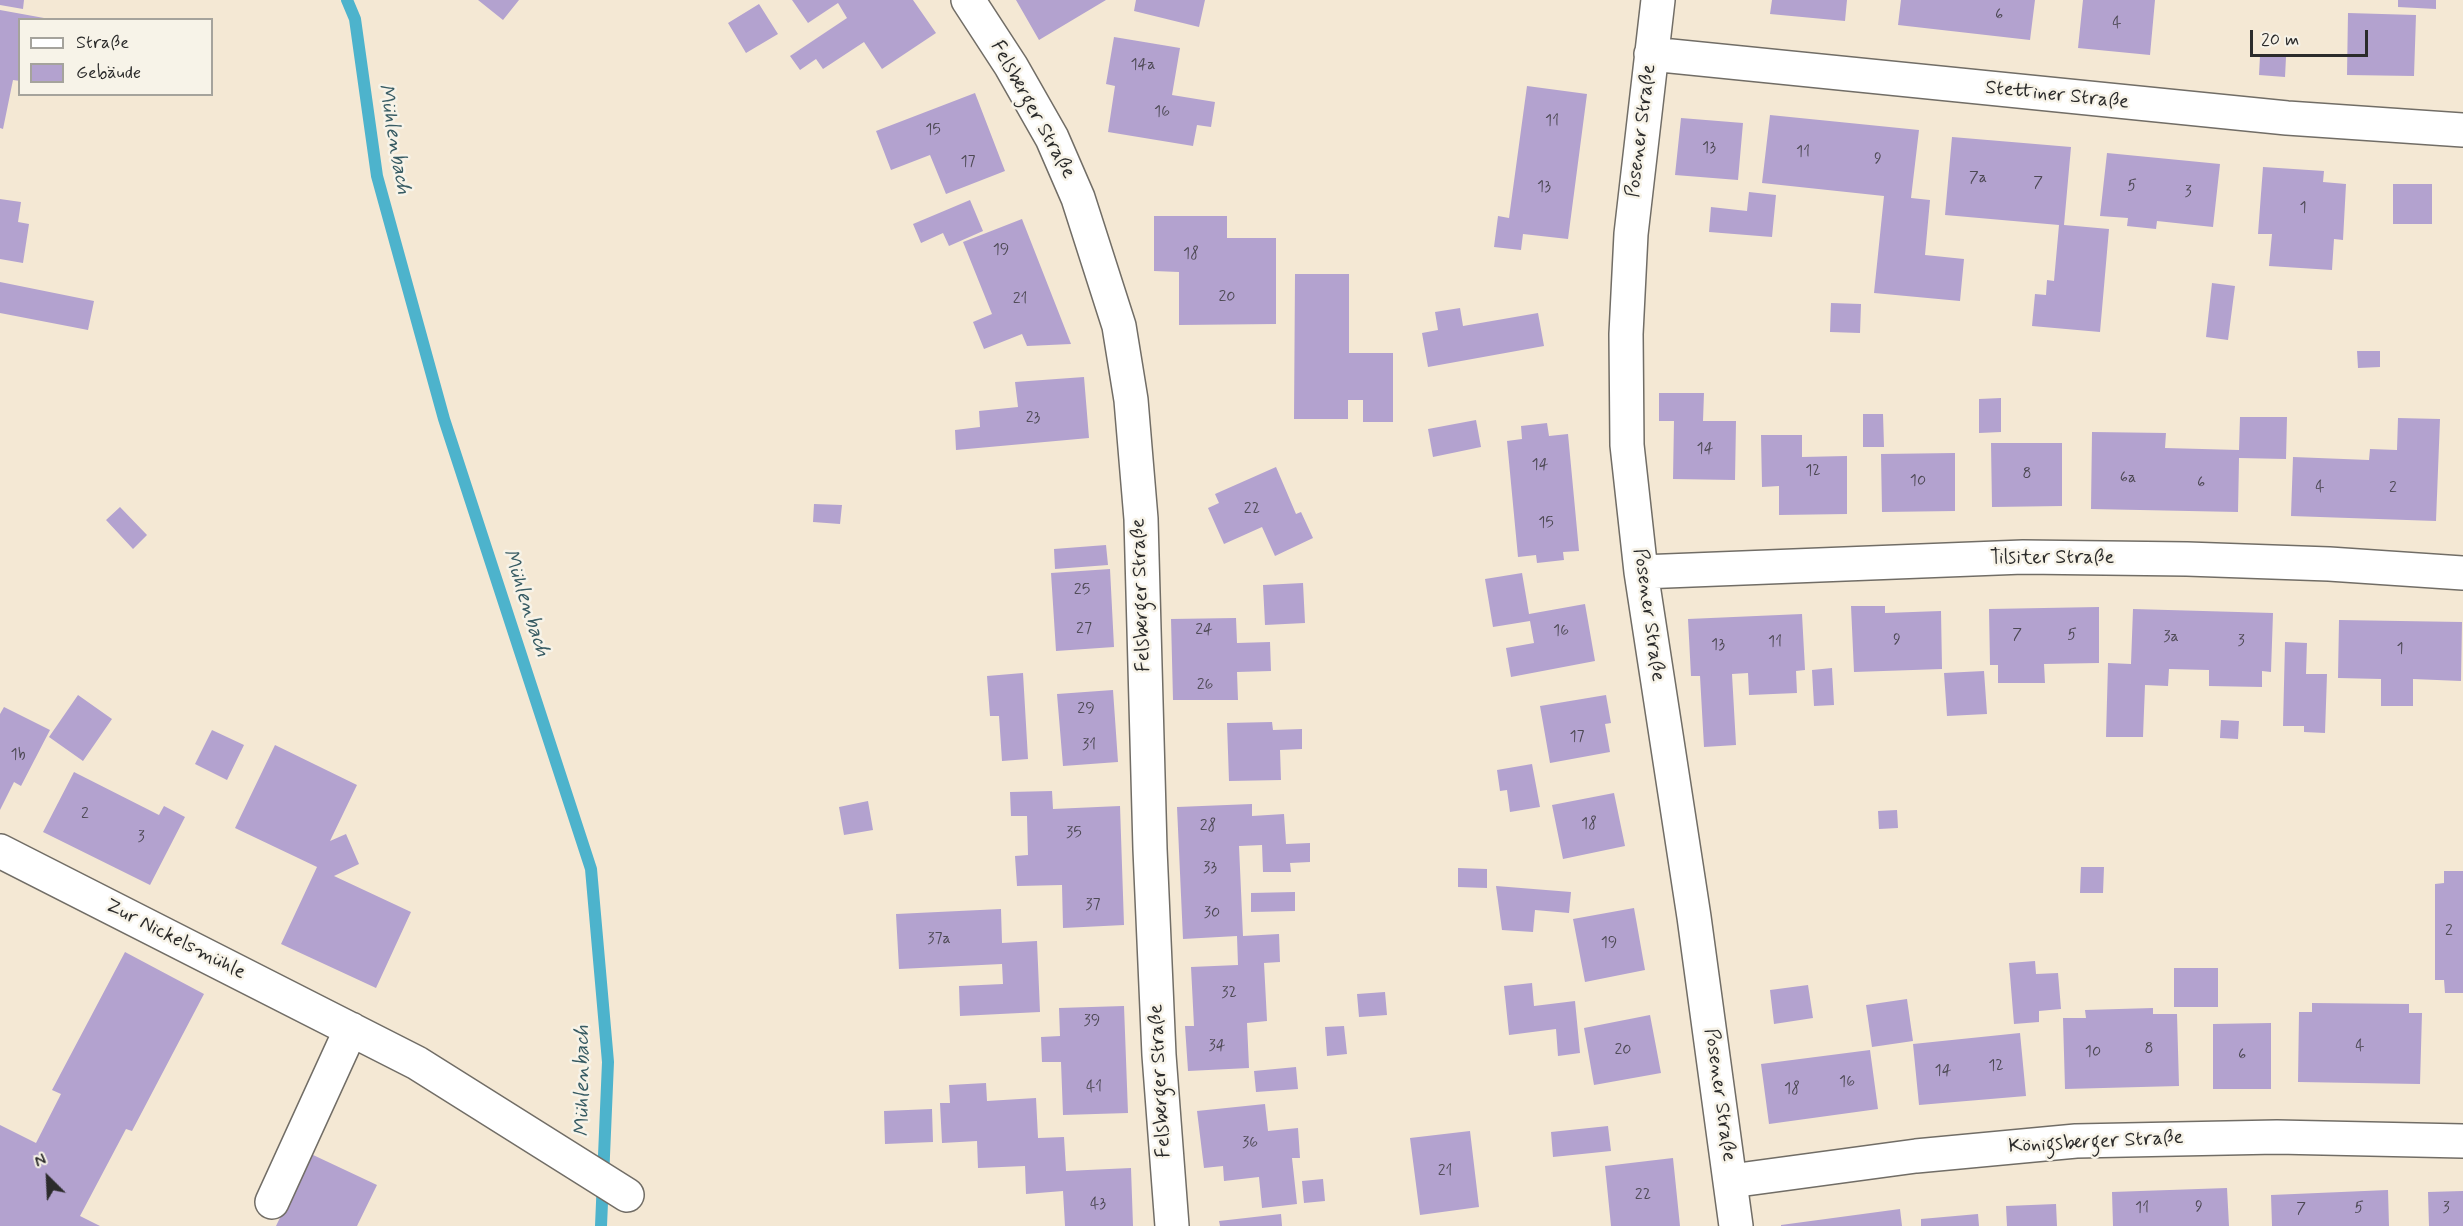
<!DOCTYPE html>
<meta charset="utf-8">
<style>
body{margin:0}
#map{position:relative;width:2463px;height:1226px;overflow:hidden;background:#f4e8d4;font-family:Mynerve,sans-serif}
canvas{display:block}
.legend{position:absolute;left:18px;top:18px;width:195px;height:78px;box-sizing:border-box;background:#f7f3e8;border:2px solid #a5a39c;margin:0;padding:8px 10px;list-style:none;font-size:18px;color:#2b2b2b}
.legend li{display:flex;align-items:center;gap:12px;height:30px}
.legend b{width:30px;border:2px solid #a5a39c}
.north{position:absolute;left:18px;top:1148px;width:60px;height:60px;-webkit-text-stroke:4px #f7f3e8;paint-order:stroke;rotate:336deg;font-size:16px;font-weight:700;line-height:24px;text-align:center;color:#2b2b2b}
.north::after{content:'';display:block;margin:auto;width:21px;height:27px;background:#2b2b2b;clip-path:polygon(50% 0,100% 100%,50% 72%,0 100%)}
.scale{position:absolute;left:2250px;top:30px;width:118px;height:27px;box-sizing:border-box;border:3px solid #2b2b2b;border-top:0;padding-left:8px;font-size:18px;line-height:21px;white-space:nowrap;color:#2b2b2b;-webkit-text-stroke:4px #f7f3e8;paint-order:stroke}
</style>
<div id="map">
<canvas width="2463" height="1226"></canvas>
<ul class="legend">
<li><b style="height:8px;background:#fff"></b>Straße</li>
<li><b style="height:16px;background:#b3a2cf"></b>Gebäude</li>
</ul>
<div class="north">N</div>
<div class="scale">20 m</div>
</div>
<script>
const ctx = document.querySelector('canvas').getContext('2d');
ctx.lineJoin = 'round';
const shape = rows => new Path2D(rows.map(r => 'M' + r).join(''));
function strokePath(path, color, width, dash) { ctx.strokeStyle = color; ctx.lineWidth = width; ctx.lineCap = dash ? 'butt' : 'round'; ctx.setLineDash(dash || []); ctx.stroke(path); }
function paint(path, color) { ctx.fillStyle = color; ctx.fill(path, 'evenodd'); }
function drawText(font, color, halo, rows, align = 'center') {
  ctx.font = font + ' Mynerve,sans-serif'; ctx.lineWidth = 5; ctx.setLineDash([]); ctx.textBaseline = 'middle'; ctx.strokeStyle = halo; ctx.fillStyle = color; for (const [text, x, y, turn = 0] of rows) {
    ctx.save(); ctx.translate(x, y); ctx.rotate((+turn || 0) * Math.PI / 180); ctx.textAlign = isNaN(turn) ? turn : align; if (halo) ctx.strokeText(text, 0, 0); ctx.fillText(text, 0, 0); ctx.restore();
  }
}
strokePath(shape([
 [347,0,355,19,377,176,444,419,591,869,608,1062,601,1226]
]), '#4db3cc', 12);
paint(shape([
 [0,0,24,0,23,9,0,5],
 [478,0,519,0,503,20],
 [792,0,913,0,936,33,882,69,864,42,823,69,816,59,800,70,790,56,847,18,838,3,808,23],
 [1016,0,1106,0,1039,40],
 [1136,0,1205,0,1199,27,1134,11],
 [1772,0,1847,0,1845,21,1770,14],
 [1901,0,2035,0,2030,40,1898,25],
 [2083,0,2155,0,2150,55,2078,48],
 [2398,0,2436,0,2436,9,2398,7],
 [759,4,778,34,746,53,728,23],
 [0,10,44,18,20,20,20,81,13,80,3,129,0,128],
 [2348,13,2416,15,2414,76,2347,75],
 [1114,37,1180,48,1172,95,1215,102,1211,127,1197,125,1193,146,1108,132,1115,86,1106,84],
 [2260,56,2286,57,2285,77,2259,75],
 [1527,86,1587,94,1568,239,1523,234,1521,250,1494,247,1498,216,1509,218],
 [975,93,1005,171,946,194,930,155,891,170,876,131],
 [1770,115,1919,130,1911,198,1930,200,1925,255,1964,259,1960,301,1874,293,1884,196,1762,183],
 [1681,118,1743,123,1738,180,1675,175],
 [1952,137,2071,147,2064,225,2109,229,2100,332,2032,326,2035,294,2046,295,2047,280,2054,281,2059,225,1945,215],
 [2107,153,2220,164,2213,227,2157,221,2156,229,2127,226,2128,218,2100,216],
 [2263,167,2324,171,2323,182,2346,184,2343,240,2334,239,2332,270,2269,266,2272,234,2258,234],
 [2393,184,2432,184,2432,224,2393,224],
 [1749,192,1776,195,1772,237,1709,232,1711,207,1747,211],
 [0,199,21,202,18,222,29,224,23,263,0,259],
 [970,200,983,231,949,246,943,233,921,243,913,224],
 [1154,216,1227,216,1227,238,1276,238,1276,324,1179,325,1179,272,1154,271],
 [1022,219,1071,344,1027,346,1022,334,984,349,973,322,992,314,963,242],
 [1295,274,1349,274,1349,353,1393,353,1393,422,1363,422,1363,400,1348,400,1348,419,1294,419],
 [0,282,94,301,88,330,0,313],
 [2212,283,2235,286,2228,340,2206,337],
 [1831,303,1861,304,1860,333,1830,332],
 [1460,308,1463,326,1538,313,1544,346,1428,367,1422,333,1438,330,1435,312],
 [2357,351,2380,351,2380,367,2358,368],
 [1084,377,1089,438,956,450,955,430,980,427,979,411,1018,407,1015,382],
 [1659,393,1704,393,1703,421,1736,421,1735,480,1673,479,1674,421,1659,421],
 [2001,398,2001,432,1979,433,1979,399],
 [1863,414,1883,414,1884,447,1863,447],
 [2240,417,2287,417,2286,459,2239,458,2238,512,2091,509,2092,432,2166,433,2165,448,2239,450],
 [2398,418,2440,419,2436,521,2291,516,2293,457,2369,460,2370,449,2397,450],
 [1476,420,1481,447,1433,457,1428,429],
 [1547,423,1549,436,1568,434,1579,551,1563,552,1564,560,1537,563,1536,555,1518,557,1507,441,1522,439,1521,426],
 [1761,435,1802,435,1802,457,1847,456,1847,514,1779,515,1779,486,1762,487],
 [1991,443,2062,443,2062,506,1992,507],
 [1955,453,1955,511,1882,512,1881,454],
 [1276,467,1296,514,1301,512,1313,538,1275,556,1262,527,1224,544,1208,508,1219,503,1215,494],
 [814,504,842,505,840,524,813,522],
 [120,507,147,535,133,549,106,520],
 [1106,545,1108,565,1055,569,1054,549],
 [1110,569,1114,647,1056,651,1051,573],
 [1522,573,1529,614,1585,604,1595,661,1511,677,1506,648,1534,643,1530,621,1493,627,1485,579],
 [1303,583,1305,623,1265,625,1263,585],
 [1851,606,1885,606,1885,613,1941,611,1942,669,1854,672],
 [2099,607,2099,663,2044,664,2045,683,1998,683,1998,665,1990,665,1989,609],
 [2133,609,2273,613,2271,672,2262,671,2262,687,2209,686,2209,670,2169,669,2168,686,2145,685,2143,737,2106,737,2108,663,2131,664],
 [1802,614,1805,670,1796,671,1797,693,1749,695,1748,673,1732,674,1736,745,1704,747,1700,676,1691,676,1688,619],
 [1236,618,1237,643,1270,642,1271,671,1237,672,1238,700,1173,700,1171,619],
 [2339,620,2462,622,2461,681,2413,679,2413,706,2381,706,2381,679,2338,678],
 [2285,642,2307,643,2306,674,2327,674,2325,733,2304,732,2304,726,2283,726],
 [1832,668,1834,705,1814,706,1812,670],
 [1984,671,1987,714,1947,716,1944,673],
 [1023,673,1028,759,1002,761,999,716,990,716,987,676],
 [1113,690,1118,762,1063,766,1057,694],
 [78,695,112,719,83,761,49,737],
 [1606,695,1611,723,1605,724,1610,752,1550,763,1540,706],
 [4,707,50,730,21,786,14,782,0,810,0,714],
 [2221,720,2239,721,2238,739,2220,738],
 [1272,722,1273,730,1302,729,1302,749,1280,750,1281,780,1229,781,1227,723],
 [212,730,244,745,227,780,195,764],
 [275,745,357,785,330,841,346,834,359,864,334,876,411,912,376,988,281,944,317,867,235,828],
 [1532,764,1540,807,1510,812,1507,790,1500,791,1497,770],
 [74,772,159,815,164,806,185,817,150,885,43,832],
 [1052,791,1053,809,1120,806,1124,925,1063,928,1062,885,1017,886,1015,856,1028,855,1027,816,1011,816,1010,792],
 [1614,793,1625,846,1563,859,1552,805],
 [868,801,873,830,844,835,839,807],
 [1252,804,1252,816,1284,814,1286,844,1310,843,1310,862,1290,863,1291,872,1263,872,1262,845,1239,846,1243,936,1279,934,1280,962,1264,963,1267,1021,1247,1023,1249,1068,1188,1071,1185,1026,1194,1026,1191,967,1238,965,1237,936,1183,939,1177,807],
 [1897,810,1898,828,1879,829,1878,811],
 [2081,867,2104,867,2103,893,2080,893],
 [1458,868,1487,869,1487,888,1458,887],
 [2444,871,2463,871,2463,993,2445,993,2444,980,2435,980,2435,884,2444,883],
 [1496,886,1571,892,1569,913,1535,910,1533,932,1502,930],
 [1295,892,1295,911,1251,912,1251,893],
 [1634,908,1645,970,1585,982,1573,919],
 [1001,909,1002,943,1037,941,1040,1012,960,1016,959,986,1003,984,1002,964,899,969,896,914],
 [125,952,204,994,132,1131,126,1129,80,1216,100,1226,0,1226,0,1125,36,1143,61,1094,52,1090],
 [2035,961,2036,974,2058,973,2061,1009,2039,1011,2039,1022,2014,1024,2009,963],
 [2174,968,2218,968,2218,1007,2174,1007],
 [1532,983,1534,1006,1575,1001,1580,1053,1558,1056,1556,1029,1509,1035,1504,986],
 [1808,985,1813,1018,1774,1024,1770,990],
 [1385,992,1387,1015,1359,1017,1357,994],
 [1907,999,1913,1041,1872,1047,1866,1005],
 [2312,1003,2409,1004,2409,1013,2422,1013,2420,1084,2298,1082,2299,1012,2312,1012],
 [1124,1006,1128,1113,1063,1115,1061,1062,1042,1062,1041,1037,1060,1036,1059,1008],
 [2153,1008,2153,1014,2177,1014,2179,1086,2065,1089,2063,1018,2086,1018,2085,1010],
 [1650,1015,1661,1073,1594,1085,1584,1028],
 [2271,1023,2271,1089,2213,1089,2213,1024],
 [1344,1026,1347,1054,1327,1056,1325,1027],
 [2020,1033,2026,1096,1919,1105,1913,1044],
 [1870,1050,1878,1109,1769,1124,1761,1064],
 [1296,1067,1298,1089,1256,1092,1254,1071],
 [986,1083,987,1101,1036,1098,1038,1138,1064,1137,1066,1171,1131,1168,1133,1226,1065,1226,1063,1191,1026,1194,1025,1166,978,1168,977,1141,942,1143,940,1103,950,1103,949,1085],
 [1265,1104,1268,1131,1298,1128,1300,1158,1292,1158,1297,1204,1262,1208,1259,1177,1224,1181,1223,1166,1204,1168,1197,1111],
 [932,1109,933,1142,885,1144,884,1111],
 [1608,1126,1611,1151,1553,1157,1551,1132],
 [1470,1131,1479,1207,1420,1215,1410,1138],
 [311,1154,377,1185,357,1226,276,1226],
 [1673,1158,1680,1226,1611,1226,1605,1166],
 [1323,1179,1325,1201,1304,1203,1302,1181],
 [2227,1188,2229,1226,2113,1226,2112,1192],
 [2388,1190,2389,1226,2272,1226,2271,1195],
 [2463,1191,2463,1226,2429,1226,2428,1192],
 [2056,1204,2057,1226,2007,1226,2006,1206],
 [1900,1209,1902,1226,1781,1226,1781,1225],
 [1281,1214,1282,1226,1220,1226,1219,1221],
 [1978,1214,1979,1226,1921,1226,1921,1219]
]), '#b3a2cf');
const minor = shape([
 [968,0,1011,66,1052,138,1078,198,1119,326,1131,400,1141,519,1150,849,1159,1055,1172,1226],
 [1658,0,1631,234,1626,334,1627,445,1641,572,1694,917,1736,1226],
 [1651,54,2287,118,2463,130],
 [1641,572,2023,557,2187,559,2329,564,2463,573],
 [0,851,417,1063,627,1195],
 [1731,1181,1916,1156,2076,1141,2277,1137,2463,1141],
 [272,1202,351,1029]
]);
strokePath(minor, '#716d66', 36);
strokePath(minor, '#fff', 33);
drawText('16px', '#4d4954', null, [
 ["6",1999,16],
 ["4",2117,24],
 ["14a",1143,66],
 ["16",1162,113],
 ["11",1552,122],
 ["15",933,131],
 ["13",1709,149],
 ["11",1803,153],
 ["9",1878,160],
 ["17",968,163],
 ["7a",1978,179],
 ["7",2038,184],
 ["5",2132,187],
 ["13",1544,188],
 ["3",2188,193],
 ["1",2303,209],
 ["19",1001,251],
 ["18",1191,255],
 ["20",1227,298],
 ["21",1020,300],
 ["23",1033,419],
 ["14",1705,450],
 ["14",1540,466],
 ["12",1813,472],
 ["8",2027,475],
 ["6a",2128,479],
 ["10",1918,482],
 ["6",2201,484],
 ["4",2320,488],
 ["2",2393,489],
 ["22",1252,510],
 ["15",1546,524],
 ["25",1082,591],
 ["27",1084,630],
 ["24",1204,631],
 ["16",1561,632],
 ["7",2017,636],
 ["5",2072,636],
 ["3a",2171,638],
 ["9",1897,641],
 ["3",2241,642],
 ["11",1775,643],
 ["13",1718,646],
 ["1",2400,650],
 ["26",1205,686],
 ["29",1086,710],
 ["17",1577,738],
 ["31",1089,746],
 ["1b",18,756],
 ["2",85,815],
 ["18",1589,825],
 ["28",1208,827],
 ["35",1074,834],
 ["3",141,838],
 ["33",1210,869],
 ["37",1093,906],
 ["30",1212,914],
 ["2",2449,932],
 ["37a",939,940],
 ["19",1609,944],
 ["32",1229,994],
 ["39",1092,1022],
 ["34",1217,1047],
 ["4",2360,1047],
 ["8",2149,1050],
 ["20",1623,1051],
 ["10",2093,1053],
 ["6",2242,1056],
 ["12",1996,1067],
 ["14",1943,1072],
 ["16",1847,1083],
 ["41",1094,1088],
 ["18",1792,1090],
 ["36",1250,1144],
 ["21",1445,1172],
 ["22",1643,1196],
 ["43",1098,1205],
 ["9",2199,1208],
 ["11",2142,1209],
 ["5",2359,1209],
 ["3",2446,1209],
 ["7",2301,1210]
]);
drawText('20px', '#2b2b2b', '#f7f3e8', [
 ["Stettiner Straße",2057,96,6],
 ["Felsberger Straße",1032,110,61],
 ["Posener Straße",1642,131,-83],
 ["Tilsiter Straße",2052,559],
 ["Felsberger Straße",1142,595,-92],
 ["Posener Straße",1648,615,82],
 ["Zur Nickelsmühle",175,940,27],
 ["Felsberger Straße",1161,1081,-93],
 ["Posener Straße",1719,1095,82],
 ["Königsberger Straße",2096,1143,-3]
]);
drawText('italic 21px', '#375b63', '#f7f3e8', [
 ["Mühlenbach",393,139,80],
 ["Mühlenbach",525,603,72],
 ["Mühlenbach",584,1081,-90]
]);
</script>
